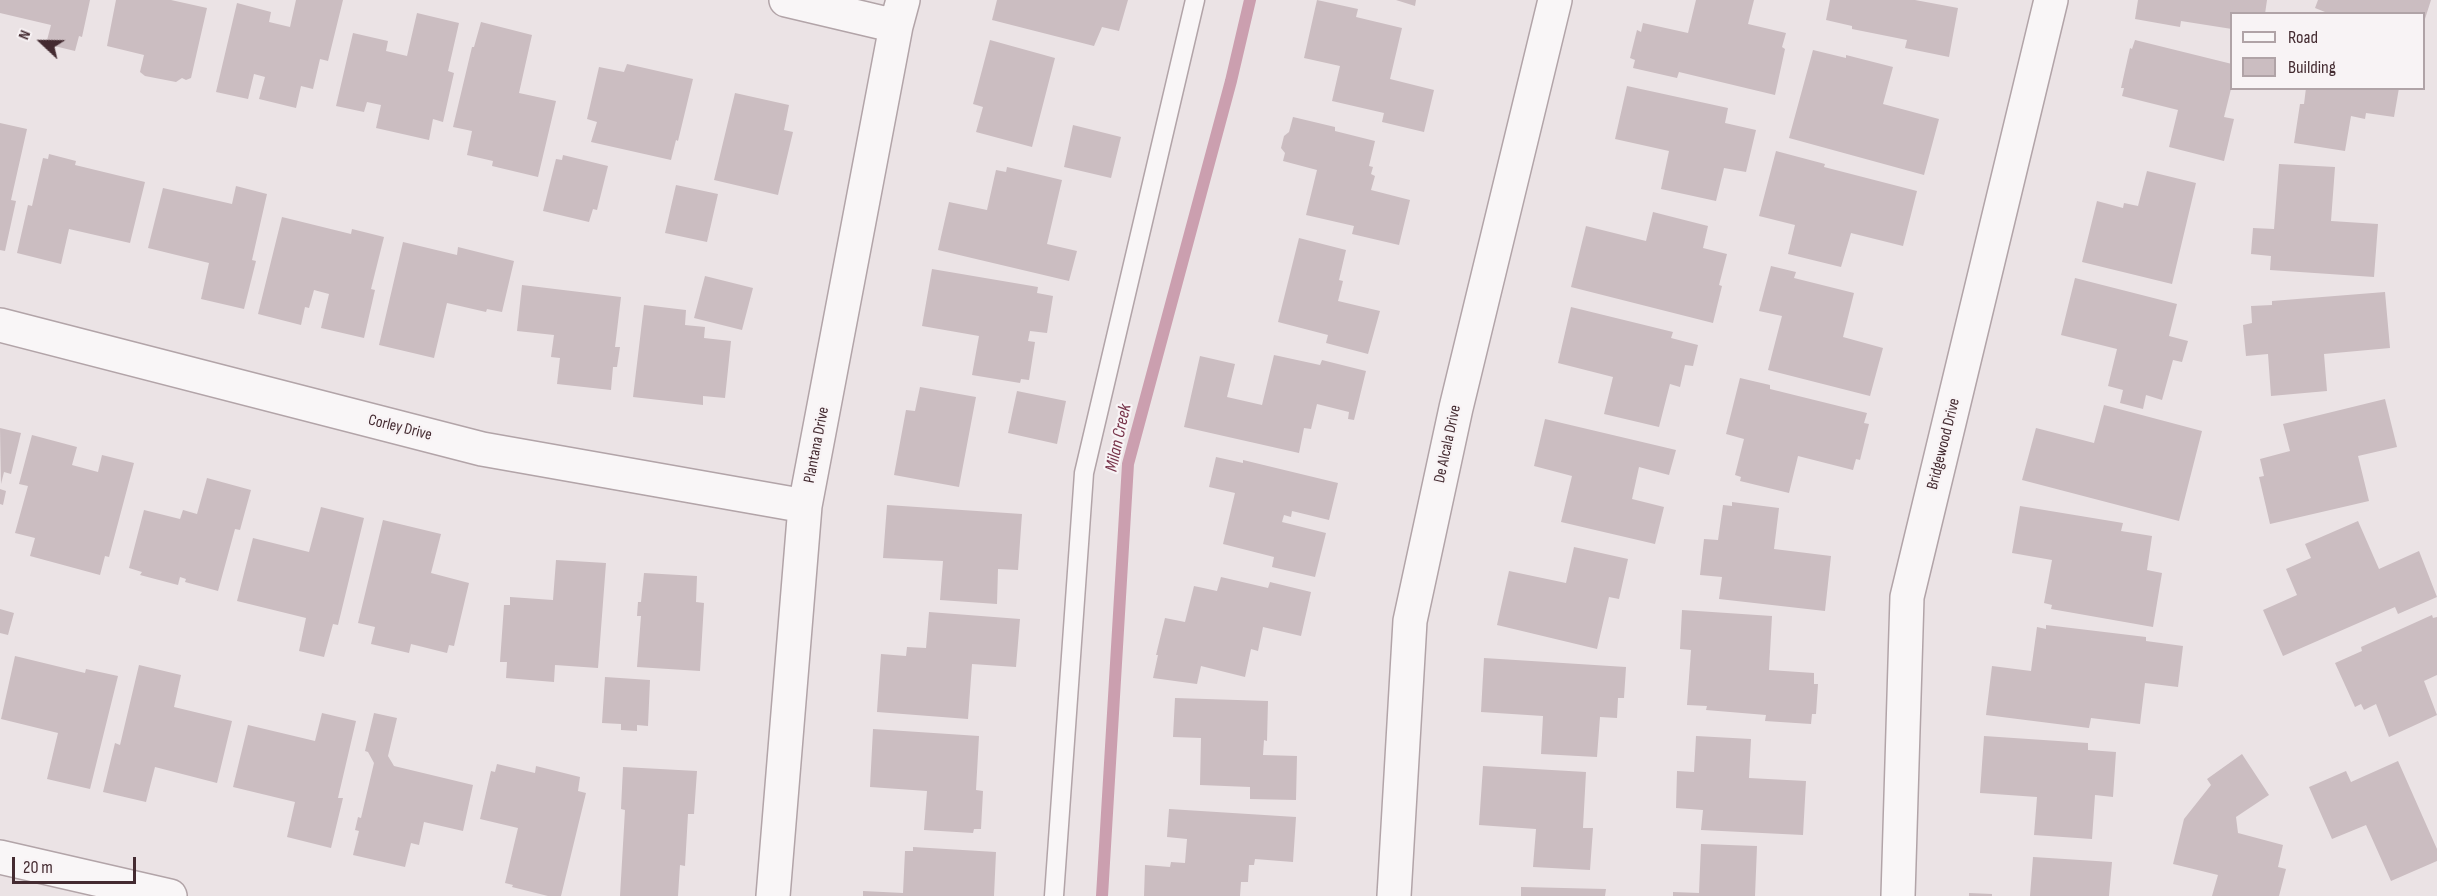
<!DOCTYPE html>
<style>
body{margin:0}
#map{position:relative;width:2437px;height:896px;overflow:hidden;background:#ebe3e5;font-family:"Sofia Sans Condensed",sans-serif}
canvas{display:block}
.legend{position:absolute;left:2230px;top:12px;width:195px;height:78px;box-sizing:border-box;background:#f8f3f5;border:2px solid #b0a3a7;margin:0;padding:8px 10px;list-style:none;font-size:18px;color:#442b31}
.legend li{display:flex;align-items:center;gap:12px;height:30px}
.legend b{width:30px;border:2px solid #b0a3a7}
.north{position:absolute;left:12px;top:12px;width:60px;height:60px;-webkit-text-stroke:4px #f8f3f5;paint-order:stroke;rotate:292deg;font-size:16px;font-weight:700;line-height:24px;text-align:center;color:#442b31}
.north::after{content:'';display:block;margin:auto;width:21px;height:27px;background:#442b31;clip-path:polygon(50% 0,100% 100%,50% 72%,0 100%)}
.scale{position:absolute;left:12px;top:857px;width:124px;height:27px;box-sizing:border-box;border:3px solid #442b31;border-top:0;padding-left:8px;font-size:18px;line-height:21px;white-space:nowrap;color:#442b31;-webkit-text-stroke:4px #f8f3f5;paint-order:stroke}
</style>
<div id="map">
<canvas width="2437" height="896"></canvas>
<ul class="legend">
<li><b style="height:8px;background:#f9f6f7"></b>Road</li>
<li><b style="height:16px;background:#cbbdc1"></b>Building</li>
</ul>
<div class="north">N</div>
<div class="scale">20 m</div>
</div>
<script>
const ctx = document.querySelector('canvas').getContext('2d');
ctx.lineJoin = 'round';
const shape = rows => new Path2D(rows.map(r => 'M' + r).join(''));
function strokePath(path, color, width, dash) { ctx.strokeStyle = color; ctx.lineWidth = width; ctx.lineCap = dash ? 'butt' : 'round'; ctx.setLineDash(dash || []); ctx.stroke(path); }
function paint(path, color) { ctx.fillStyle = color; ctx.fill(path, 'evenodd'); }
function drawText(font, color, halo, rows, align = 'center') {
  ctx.font = font + ' "Sofia Sans Condensed",sans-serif'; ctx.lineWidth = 4.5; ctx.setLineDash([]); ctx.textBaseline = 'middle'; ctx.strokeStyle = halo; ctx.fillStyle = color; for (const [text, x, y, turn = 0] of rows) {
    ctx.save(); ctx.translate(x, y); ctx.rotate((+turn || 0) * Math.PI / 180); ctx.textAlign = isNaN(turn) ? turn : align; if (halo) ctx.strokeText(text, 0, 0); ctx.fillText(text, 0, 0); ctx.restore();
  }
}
strokePath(shape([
 [1102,896,1128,464,1231,81,1250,0]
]), '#cb9faf', 12);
paint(shape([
 [0,0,90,0,82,37,79,36,75,51,46,44,51,25,0,13],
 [116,0,171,0,207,8,191,78,186,80,182,78,176,82,145,76,140,72,144,55,107,46],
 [296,0,343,0,328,61,320,59,313,89,301,86,296,108,259,99,265,77,254,74,248,99,216,92,237,3,271,12,269,22,290,27],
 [997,0,1128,0,1119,31,1102,27,1094,46,992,20],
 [1317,0,1358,9,1356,17,1402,28,1390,79,1434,90,1424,132,1382,122,1384,113,1332,101,1340,66,1304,58],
 [1396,0,1416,0,1415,6],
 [1696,0,1754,0,1748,24,1786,33,1782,47,1785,49,1775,95,1679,72,1677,78,1633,68,1635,60,1630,58,1637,30,1641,32,1643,23,1688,33],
 [1830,0,1915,0,1958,8,1949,57,1905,48,1907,40,1852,29,1852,26,1826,20],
 [2138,0,2267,0,2265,14,2232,14,2232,29,2181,21,2180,27,2135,19],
 [2318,0,2431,0,2424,22,2424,14,2330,14,2315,8],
 [417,13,459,23,448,71,454,73,443,122,433,119,429,140,376,128,381,105,367,102,364,112,336,106,353,33,388,41,386,51,407,56],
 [481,22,532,35,519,93,556,101,538,177,492,166,493,161,467,155,472,131,453,127,472,47,474,47],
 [990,40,1055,58,1032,147,976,132,983,107,973,104],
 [2135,40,2232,64,2232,85,2224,117,2234,119,2224,161,2169,147,2178,110,2122,96,2124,88,2121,88,2130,48,2132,49],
 [1813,50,1846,58,1846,55,1893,67,1883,104,1939,119,1924,175,1789,138],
 [627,64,693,79,678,141,676,140,671,160,591,142,597,122,587,119,599,67,624,72],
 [1627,86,1728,108,1725,123,1756,130,1746,172,1724,168,1716,201,1661,189,1669,151,1615,139],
 [2306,88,2399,88,2394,117,2366,113,2365,119,2351,116,2345,151,2294,143,2300,104,2304,104],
 [735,93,789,105,784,130,793,132,778,195,714,180],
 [1293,117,1335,127,1335,131,1375,141,1369,166,1373,167,1371,174,1375,176,1371,190,1410,200,1399,245,1352,234,1354,226,1306,215,1317,170,1283,161,1285,153,1281,148,1284,136,1289,132],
 [0,123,27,129,11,200,16,201,5,251,0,250],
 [1073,125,1121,137,1111,178,1064,167],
 [1776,151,1825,164,1824,167,1917,191,1903,246,1851,233,1841,267,1788,254,1795,225,1759,216],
 [49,154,76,161,75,165,145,182,130,243,69,229,61,264,17,253,28,205,32,206,43,158,48,159],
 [563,155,608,166,597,210,593,209,589,222,543,211,556,159,562,160],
 [2279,164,2335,167,2331,221,2378,224,2374,277,2270,270,2271,256,2251,254,2253,228,2274,229],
 [1007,167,1062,180,1047,244,1077,251,1069,281,938,250,949,202,987,210,996,170,1006,172],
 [2147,171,2196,183,2172,284,2082,262,2097,201,2123,208,2124,203,2138,206],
 [676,185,718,194,707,242,665,233],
 [236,186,267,194,252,260,256,261,244,309,201,299,209,263,148,248,163,188,232,204],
 [1653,212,1708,226,1703,248,1727,254,1719,285,1722,286,1713,323,1571,287,1586,226,1646,241],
 [282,217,351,234,352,229,384,237,371,289,375,290,364,338,321,328,329,294,314,290,309,308,305,307,301,325,258,314],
 [1299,238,1346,250,1339,280,1343,281,1338,301,1380,311,1368,354,1326,343,1328,335,1278,322],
 [403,242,457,255,458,247,514,261,502,312,487,309,486,312,447,303,434,358,379,345],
 [1771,266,1796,272,1794,278,1854,293,1843,337,1883,348,1870,396,1768,370,1782,316,1759,311],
 [932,269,1038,287,1037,293,1053,296,1047,333,1030,331,1028,341,1035,342,1029,380,1021,379,1020,383,972,375,979,336,922,326],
 [705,276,753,288,742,330,694,318],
 [2075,278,2177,304,2169,336,2188,341,2182,362,2173,360,2162,400,2146,395,2143,409,2120,403,2123,390,2108,386,2117,349,2061,335],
 [522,285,621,297,615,347,620,347,617,367,613,367,611,390,557,384,560,358,551,357,554,335,517,331],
 [2385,292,2390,348,2324,354,2327,391,2271,396,2268,354,2246,356,2243,325,2252,323,2251,306,2272,305,2272,301],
 [644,305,686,310,685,325,705,327,704,338,731,341,725,398,703,396,703,405,633,397],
 [1571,307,1673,332,1671,338,1698,345,1693,366,1685,365,1680,387,1670,384,1659,427,1604,414,1613,377,1558,363],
 [1274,355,1320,365,1322,360,1366,371,1354,420,1348,419,1349,412,1317,404,1311,429,1304,428,1299,453,1184,427,1200,356,1235,364,1227,397,1262,405],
 [1740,378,1770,385,1770,389,1867,413,1864,423,1869,424,1860,460,1856,459,1853,470,1798,456,1789,493,1740,481,1741,477,1735,475,1744,439,1726,434],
 [920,387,976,397,959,487,894,475,906,410,915,411],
 [1017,391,1066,401,1057,444,1008,433],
 [2385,399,2397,447,2358,456,2369,501,2270,524,2259,477,2264,476,2260,459,2290,451,2283,424],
 [2104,405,2202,431,2179,521,2022,480,2036,428,2094,443],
 [1545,419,1676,450,1669,475,1639,467,1632,499,1664,507,1655,544,1561,522,1572,476,1534,466],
 [0,428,21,433,11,474,4,472,1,484],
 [32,435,77,447,72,465,98,472,102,455,134,463,109,557,105,556,100,575,30,556,35,538,15,533,28,486,19,484],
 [1216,457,1243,463,1243,460,1338,483,1329,520,1292,511,1291,517,1284,515,1282,522,1326,533,1315,577,1272,567,1274,557,1223,544,1235,493,1209,487],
 [207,478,251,490,240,530,235,529,218,591,185,582,186,579,180,577,178,585,140,575,142,572,129,568,144,510,180,519,183,510,197,514],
 [0,489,6,491,3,505,0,504],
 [1732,502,1779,508,1774,549,1831,556,1825,611,1719,599,1722,577,1700,575,1704,539,1718,540,1723,505,1732,506],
 [887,505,1022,514,1018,570,998,569,997,604,940,600,943,561,883,558],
 [2020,506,2123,523,2121,531,2152,536,2147,570,2162,573,2153,627,2051,609,2052,605,2044,603,2052,560,2012,553],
 [321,507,364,518,338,625,333,624,324,657,299,651,306,618,237,601,253,538,309,552],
 [383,520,441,534,431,573,469,583,454,646,449,645,447,653,411,644,409,653,371,644,375,627,358,623],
 [2358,521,2379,569,2419,551,2437,597,2398,614,2395,607,2283,656,2263,610,2297,595,2286,569,2311,558,2305,544],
 [1574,547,1628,559,1619,599,1609,597,1597,649,1497,625,1509,571,1566,583],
 [556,560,606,563,598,668,555,665,554,682,506,678,507,662,500,662,504,605,510,605,510,597,553,600],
 [644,573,697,576,696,602,704,603,700,671,637,667,641,616,637,616,638,602,641,602],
 [1221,577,1268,588,1270,582,1311,592,1301,636,1263,627,1258,651,1251,649,1245,677,1201,666,1197,684,1153,678,1158,655,1156,655,1165,618,1185,622,1194,586,1217,591],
 [0,609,14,613,8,635,0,633],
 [1682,610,1772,616,1769,670,1814,673,1814,684,1818,684,1816,714,1812,714,1811,724,1765,721,1766,715,1706,710,1707,706,1687,705,1691,650,1680,649],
 [929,612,1020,619,1016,667,972,664,968,719,877,712,881,654,906,656,907,647,926,648],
 [2432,615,2433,618,2437,617,2437,675,2424,681,2437,715,2389,737,2376,704,2364,710,2361,704,2355,707,2335,663,2362,651,2361,647],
 [2046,625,2146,637,2146,641,2183,646,2178,687,2145,683,2140,724,2091,718,2089,728,1986,715,1992,666,2031,671,2037,627,2046,629],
 [15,656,85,673,86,669,118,676,90,789,47,779,58,733,1,719],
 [1484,658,1626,667,1624,698,1618,698,1617,718,1600,717,1597,757,1541,754,1543,716,1481,712],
 [139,665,181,675,174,707,232,721,217,783,155,767,146,802,103,792,115,743,120,745],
 [605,677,650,680,648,726,637,725,637,731,621,730,621,724,602,723],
 [1175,698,1268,701,1267,741,1264,740,1263,755,1297,756,1296,800,1250,799,1250,787,1200,785,1201,738,1173,737],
 [322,713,356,721,338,798,343,798,331,848,287,837,295,802,233,787,248,725,315,741],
 [374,713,397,718,388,756,394,766,473,785,463,831,424,822,419,845,411,843,405,867,353,855,359,831,355,830,358,817,361,818,374,763,368,752,365,751],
 [873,729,979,736,976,790,983,791,981,829,974,829,973,833,924,830,927,791,870,787],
 [1696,736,1751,739,1749,778,1806,781,1803,835,1701,830,1703,810,1676,808,1677,771,1694,772],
 [1984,736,2088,743,2088,750,2116,752,2113,797,2095,795,2092,839,2034,835,2037,797,1980,793],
 [2242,754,2269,795,2236,817,2238,833,2283,845,2278,867,2286,869,2279,896,2212,896,2218,875,2173,864,2184,819,2211,785,2207,779],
 [2398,761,2437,849,2437,861,2391,881,2366,825,2332,839,2309,787,2346,771,2351,782],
 [497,764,535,773,536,766,580,777,578,791,586,793,561,896,548,896,512,887,513,885,505,883,518,828,480,819,491,771,495,772],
 [1483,766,1586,772,1583,828,1593,828,1590,870,1533,867,1536,829,1479,825],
 [623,767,697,771,694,814,688,814,685,866,680,865,678,896,620,896,625,810,621,809],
 [1169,809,1296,817,1293,862,1255,859,1254,865,1249,865,1248,882,1241,882,1240,896,1144,896,1145,865,1170,867,1171,862,1185,863,1187,839,1167,837],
 [1701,844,1757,846,1755,896,1673,896,1673,892,1699,893],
 [913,847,996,852,994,896,863,896,863,891,903,893,905,851,913,851],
 [2033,857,2112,862,2109,896,2030,896],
 [1521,887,1606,889,1605,896,1521,896],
 [1969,893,1992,894,1992,896,1969,896]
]), '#cbbdc1');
const service = shape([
 [1054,896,1084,473,1195,0]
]);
const minor = shape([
 [786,0,896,26],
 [0,325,482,449,805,506],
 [0,857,170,896],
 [773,896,805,506,896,26,903,0],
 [1394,896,1410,621,1456,408,1555,0],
 [1898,896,1907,597,2051,0]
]);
strokePath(service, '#b2a4a8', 21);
strokePath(minor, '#b2a4a8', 36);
strokePath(service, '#f9f6f7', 18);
strokePath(minor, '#f9f6f7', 33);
drawText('16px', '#442b31', '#f8f3f5', [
 ["Corley Drive",400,428,14],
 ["De Alcala Drive",1448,444,-78],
 ["Bridgewood Drive",1944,444,-76],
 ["Plantana Drive",817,445,-79]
]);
drawText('italic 18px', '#78354b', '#f8f3f5', [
 ["Milan Creek",1119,438,-78]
]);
</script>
